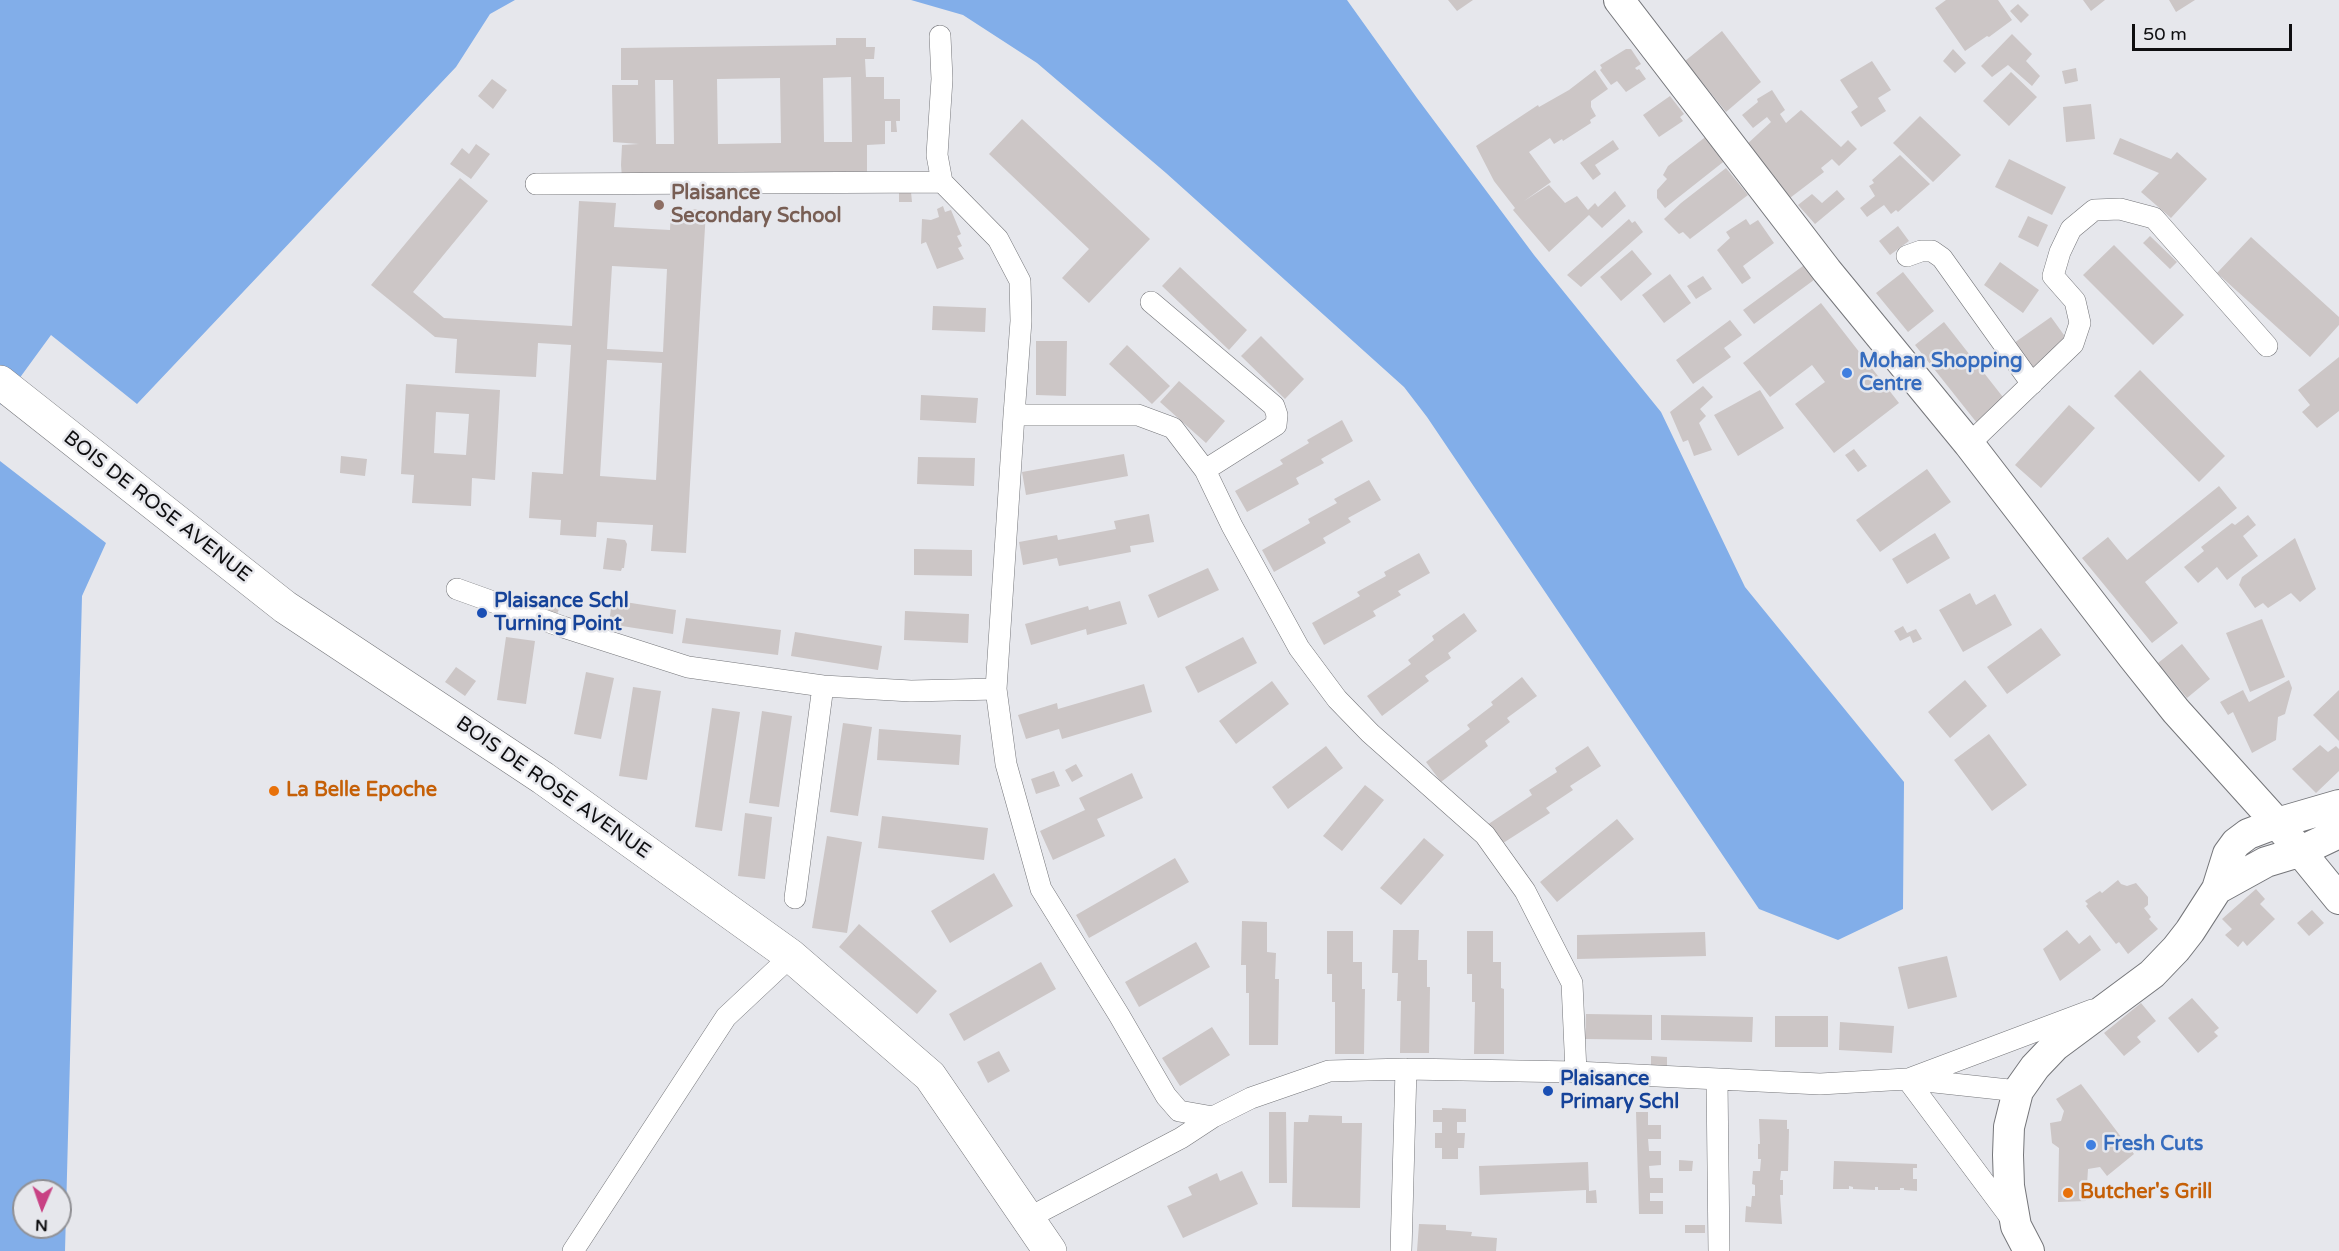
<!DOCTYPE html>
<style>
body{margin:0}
#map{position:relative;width:2339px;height:1251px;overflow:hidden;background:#e6e7ec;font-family:"Varela Round",sans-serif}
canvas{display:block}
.north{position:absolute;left:12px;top:1179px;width:60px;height:60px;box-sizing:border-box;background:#e6e7ec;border:2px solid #909094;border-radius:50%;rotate:182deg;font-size:16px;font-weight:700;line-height:24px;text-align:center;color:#0e0e10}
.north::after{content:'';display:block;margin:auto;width:21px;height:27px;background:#c84284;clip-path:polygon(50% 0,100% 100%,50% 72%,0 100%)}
.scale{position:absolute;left:2132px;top:24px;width:160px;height:27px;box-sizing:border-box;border:3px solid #0e0e10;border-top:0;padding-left:8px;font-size:18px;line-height:21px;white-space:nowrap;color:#0e0e10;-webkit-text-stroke:4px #e6e7ec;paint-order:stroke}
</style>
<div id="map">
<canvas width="2339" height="1251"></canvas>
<div class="north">N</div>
<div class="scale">50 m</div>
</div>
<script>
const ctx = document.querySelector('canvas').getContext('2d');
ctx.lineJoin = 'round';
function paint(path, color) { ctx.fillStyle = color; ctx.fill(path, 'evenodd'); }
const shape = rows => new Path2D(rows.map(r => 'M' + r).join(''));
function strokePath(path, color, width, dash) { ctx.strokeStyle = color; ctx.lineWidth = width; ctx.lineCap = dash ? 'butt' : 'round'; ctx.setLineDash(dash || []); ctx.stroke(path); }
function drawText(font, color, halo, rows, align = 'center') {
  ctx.font = font + ' "Varela Round",sans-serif'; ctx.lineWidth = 5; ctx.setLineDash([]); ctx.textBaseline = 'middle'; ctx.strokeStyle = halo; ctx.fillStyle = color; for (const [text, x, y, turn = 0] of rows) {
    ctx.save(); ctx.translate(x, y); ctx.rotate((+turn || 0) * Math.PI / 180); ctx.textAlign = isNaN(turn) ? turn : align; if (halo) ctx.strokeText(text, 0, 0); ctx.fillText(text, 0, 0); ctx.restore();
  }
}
paint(shape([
 [0,0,515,0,490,14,456,67,137,404,51,335,0,405],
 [911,0,1347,0,1417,98,1534,255,1661,412,1745,587,1904,782,1903,909,1838,940,1759,909,1427,417,1404,387,1166,173,1037,63,963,15],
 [0,461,106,543,82,596,65,1251,0,1251],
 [24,1191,60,1191,60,1227,24,1227]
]), '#82aee9');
paint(shape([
 [1448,0,1473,0,1457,11],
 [1946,0,1998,0,2012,20,1989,37,1987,36,1965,51,1935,8],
 [2083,0,2105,0,2091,11],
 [2169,0,2195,0,2176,12],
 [2018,4,2029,15,2021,23,2010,11],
 [1722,31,1761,82,1726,112,1685,61],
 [2012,34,2032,54,2026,61,2040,76,2032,86,2008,65,1992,77,1981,66],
 [836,38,866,38,866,47,875,47,874,59,865,59,866,77,884,77,884,99,900,99,900,121,896,121,897,132,891,132,891,121,885,121,885,144,867,145,867,175,622,178,621,165,622,145,639,144,613,142,612,85,638,85,638,80,621,80,621,48,836,45],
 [851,77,852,142,824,142,823,78],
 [780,78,781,143,718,144,717,79],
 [655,80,673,80,674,144,656,144],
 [1626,49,1631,49,1641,64,1635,68,1637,70,1639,69,1646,79,1626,92,1617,81,1611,85,1600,70,1602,68,1600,65],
 [1953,49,1966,63,1955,73,1943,61],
 [1872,61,1891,90,1878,98,1886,111,1861,127,1851,112,1858,107,1840,80],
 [2076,68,2078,81,2065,84,2062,71],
 [1595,70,1608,89,1591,101,1591,107,1596,116,1590,120,1591,123,1563,141,1562,139,1554,144,1550,138,1529,152,1551,182,1524,201,1549,185,1565,203,1577,196,1588,210,1595,203,1598,207,1615,191,1626,206,1602,228,1589,215,1549,252,1513,210,1515,208,1494,181,1476,146,1538,105,1539,107,1569,90],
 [2011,72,2037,97,2009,126,1983,101],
 [492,79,507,90,493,109,478,96],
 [1772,90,1785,110,1780,114,1786,123,1801,110,1841,147,1848,140,1857,149,1839,166,1832,159,1821,168,1824,172,1786,201,1745,146,1771,122,1767,117,1753,128,1742,115,1758,102,1757,99],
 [1670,96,1684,114,1680,117,1683,121,1659,137,1643,115],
 [2091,104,2095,139,2066,142,2063,107],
 [1920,116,1961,155,1933,182,1893,143],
 [1022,119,1150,239,1089,303,1062,278,1089,249,989,154],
 [1708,135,1727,159,1665,208,1657,198,1657,190,1667,179,1663,175,1668,166],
 [2120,138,2171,159,2177,152,2207,179,2171,218,2141,192,2159,173,2113,154],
 [1613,140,1619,149,1595,165,1601,174,1593,180,1580,163],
 [476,144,490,154,471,179,450,164,462,148,469,154],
 [1900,155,1930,184,1898,212,1896,210,1891,214,1884,205,1867,217,1860,208,1875,196,1869,186,1874,183,1872,180],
 [2009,159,2066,187,2052,215,1995,187],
 [1726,168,1748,195,1690,239,1683,232,1679,234,1664,219,1681,203],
 [460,178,488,201,413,292,444,318,572,326,579,201,616,203,614,227,670,230,671,208,706,210,686,553,651,551,653,525,597,522,596,537,560,535,561,520,529,518,532,472,563,474,571,345,538,343,536,377,455,373,457,339,435,337,371,285],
 [612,266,667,269,663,352,607,349],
 [607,360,662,363,656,480,600,476],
 [1837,190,1845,199,1815,224,1798,205,1812,194,1822,203],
 [899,192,911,192,912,202,899,202],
 [943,206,945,212,951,210,961,234,957,236,962,246,958,248,964,259,937,269,926,242,921,244,922,219,931,220,939,217,937,209],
 [2028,216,2048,225,2038,247,2018,237],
 [1629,219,1632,223,1635,221,1643,232,1581,287,1567,275],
 [1746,219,1750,225,1758,220,1774,243,1743,266,1751,278,1742,284,1717,250,1730,238,1726,232],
 [1898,226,1909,241,1890,255,1879,241],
 [2150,236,2177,262,2170,269,2143,243],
 [2251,237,2339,317,2339,325,2310,357,2217,273],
 [2114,245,2184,315,2153,345,2083,275],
 [1632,250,1652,274,1621,301,1600,277],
 [2000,262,2039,290,2023,313,1984,285],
 [1807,263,1818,277,1754,324,1743,310],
 [1180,267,1247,330,1229,350,1162,286],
 [1903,272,1934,311,1908,332,1876,293],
 [1670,274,1691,303,1664,323,1642,295],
 [1703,276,1712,289,1696,299,1687,286],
 [1821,303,1899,403,1834,453,1795,404,1825,382,1812,365,1770,397,1743,363],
 [933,306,986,308,985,332,932,330],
 [2051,317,2069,342,2032,369,2014,343],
 [1730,320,1742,335,1724,348,1731,357,1693,384,1676,360],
 [1944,322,2006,401,1977,423,1915,345],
 [1261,336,1304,379,1285,399,1241,356],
 [1036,341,1067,341,1066,396,1036,395],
 [1127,345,1170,386,1152,404,1109,364],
 [2339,357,2339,411,2317,428,2302,412,2310,405,2298,390],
 [2140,370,2225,456,2199,482,2114,396],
 [1179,381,1225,421,1206,443,1160,402],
 [406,384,500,390,495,480,472,478,471,506,412,503,414,475,401,474],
 [436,412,469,414,466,455,434,453],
 [1703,386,1713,397,1700,409,1706,416,1699,423,1712,450,1694,456,1688,440,1683,442,1670,412],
 [1760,390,1784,428,1738,456,1714,415],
 [921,395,978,398,976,423,920,420],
 [2069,405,2095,428,2041,488,2015,465],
 [1342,420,1353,441,1321,459,1324,463,1296,478,1299,484,1247,512,1235,491,1283,464,1280,460,1309,443,1307,440],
 [1854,449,1867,466,1858,472,1845,455],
 [1124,454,1128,476,1026,495,1022,472],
 [341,456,367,459,365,476,340,473],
 [918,457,975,458,974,486,917,484],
 [1927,469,1951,502,1880,552,1856,520],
 [1369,480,1381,500,1348,518,1351,522,1323,538,1326,543,1274,572,1262,550,1310,523,1308,519,1337,503,1334,499],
 [2219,486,2237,508,2145,582,2178,623,2152,643,2082,558,2108,537,2127,560],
 [1149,514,1154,542,1130,546,1131,552,1059,566,1057,558,1023,565,1019,542,1057,535,1058,540,1116,529,1114,521],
 [2248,515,2256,525,2243,536,2258,556,2227,580,2217,567,2198,583,2184,567,2204,551,2201,547,2232,523,2235,525],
 [1935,533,1950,558,1907,584,1892,559],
 [607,538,625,540,627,544,624,568,622,568,621,571,603,569],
 [2295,538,2316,589,2300,602,2291,593,2268,608,2263,603,2255,608,2239,585,2242,577],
 [914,549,972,550,972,576,914,575],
 [1419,553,1430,573,1398,591,1401,595,1373,611,1376,616,1324,645,1312,623,1360,596,1357,592,1386,576,1384,572],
 [1208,568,1219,590,1158,618,1148,595],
 [1970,593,1976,605,1995,594,2012,625,1963,652,1939,610],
 [612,600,676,610,673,634,609,624],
 [1120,601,1127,624,1087,635,1086,629,1031,645,1025,624,1088,606,1089,610],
 [544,602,560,607,557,614,542,609],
 [905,611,969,614,968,643,904,640],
 [1464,613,1477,631,1448,653,1451,658,1425,676,1429,681,1382,716,1367,696,1411,664,1408,660,1434,640,1432,636],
 [686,618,781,630,778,655,682,643],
 [2262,619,2285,677,2250,692,2226,633],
 [1903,626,1907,633,1916,629,1922,639,1913,643,1910,636,1900,641,1894,631],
 [2041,628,2061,655,2007,694,1987,667],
 [795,632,882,646,878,670,791,656],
 [506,637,535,641,526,704,497,700],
 [1243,637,1257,663,1198,693,1185,667],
 [2182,644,2210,679,2187,698,2158,663],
 [456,667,476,681,465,696,445,682],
 [586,672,614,678,601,739,574,734],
 [1522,677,1537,696,1507,718,1510,722,1485,741,1488,746,1441,782,1426,762,1470,729,1467,725,1493,705,1491,702],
 [1965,680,1987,706,1950,738,1928,712],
 [2289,680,2292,688,2285,714,2278,717,2276,740,2252,753,2233,712,2228,715,2220,702,2243,690,2249,702],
 [1272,681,1289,704,1236,744,1219,721],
 [1144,684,1152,712,1062,739,1059,729,1026,739,1018,715,1057,703,1058,709],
 [633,687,661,691,647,780,619,776],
 [2339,690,2339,741,2313,715],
 [712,708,740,712,722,831,695,827],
 [762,711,792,716,779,807,749,803],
 [843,723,872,727,858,816,830,812],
 [879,729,961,735,959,765,877,760],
 [1989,734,2027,785,1992,811,1954,760],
 [2320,745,2328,752,2336,746,2339,749,2339,771,2316,793,2292,769],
 [1326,746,1343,768,1288,809,1272,787],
 [1588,746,1601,766,1570,786,1573,790,1546,808,1550,813,1500,845,1487,825,1532,795,1529,790,1557,772,1555,768],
 [1076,764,1083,776,1072,782,1065,770],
 [1054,771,1060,786,1036,794,1031,779],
 [1132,773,1143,798,1097,819,1105,836,1053,860,1040,831,1085,810,1079,798],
 [1365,785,1384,800,1342,851,1323,836],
 [745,813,772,817,765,879,738,876],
 [882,816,988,828,984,860,878,848],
 [1617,819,1634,839,1557,902,1540,882],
 [827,836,862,842,847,933,812,928],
 [1424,838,1444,855,1401,905,1380,888],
 [1175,858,1189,882,1089,938,1076,915],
 [994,873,1013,906,950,943,931,911],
 [2118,880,2121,884,2127,886,2136,883,2148,897,2148,905,2144,908,2151,917,2149,919,2158,929,2128,954,2119,942,2116,944,2086,906,2088,904,2085,901,2100,891,2102,893],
 [2256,889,2265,899,2260,904,2275,919,2247,946,2243,941,2238,947,2225,935,2232,929,2222,919],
 [2312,910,2324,923,2309,936,2297,923],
 [1242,921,1267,922,1267,952,1276,953,1275,979,1279,979,1278,1045,1249,1045,1249,993,1246,993,1246,965,1241,965],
 [859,924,937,991,917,1014,839,947],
 [1393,930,1419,930,1418,960,1427,960,1427,987,1430,987,1429,1053,1400,1053,1401,1001,1397,1001,1398,973,1392,973],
 [2067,930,2079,944,2090,935,2101,950,2060,981,2043,949],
 [1327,931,1353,931,1353,962,1362,962,1362,989,1365,989,1364,1054,1335,1054,1335,1002,1332,1002,1332,974,1327,974],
 [1467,931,1493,931,1493,962,1501,962,1501,988,1504,989,1504,1054,1474,1054,1475,1002,1472,1002,1472,974,1467,974],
 [1705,932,1706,956,1577,959,1577,935],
 [1196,942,1210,967,1139,1007,1125,982],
 [1947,956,1957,997,1908,1009,1898,967],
 [1041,962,1056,989,964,1041,949,1014],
 [2192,998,2219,1028,2214,1032,2218,1036,2198,1053,2168,1018],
 [2141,1003,2156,1021,2137,1037,2141,1042,2124,1056,2104,1033],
 [1586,1014,1652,1015,1652,1040,1585,1039],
 [1661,1015,1753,1017,1752,1042,1661,1040],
 [1775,1016,1828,1016,1828,1047,1775,1047],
 [1840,1022,1894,1026,1892,1053,1839,1050],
 [1212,1027,1230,1055,1180,1086,1162,1058],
 [999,1051,1010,1071,988,1083,977,1062],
 [1651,1056,1667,1057,1667,1066,1651,1066],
 [2081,1084,2134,1154,2107,1176,2100,1167,2088,1169,2086,1201,2058,1202,2059,1148,2052,1143,2050,1123,2061,1121,2064,1111,2056,1099],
 [1442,1108,1466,1109,1466,1122,1457,1122,1457,1133,1465,1133,1464,1148,1458,1148,1458,1159,1442,1159,1442,1148,1435,1148,1435,1133,1442,1133,1442,1122,1433,1122,1433,1110,1442,1110],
 [1269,1112,1286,1112,1287,1183,1269,1183],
 [1636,1112,1648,1112,1648,1125,1661,1125,1661,1139,1648,1139,1649,1151,1661,1151,1661,1165,1649,1166,1650,1178,1663,1178,1663,1193,1650,1193,1650,1201,1663,1201,1663,1214,1639,1214],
 [1309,1115,1342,1116,1342,1123,1362,1123,1360,1208,1292,1207,1294,1122,1308,1122],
 [1759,1119,1787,1120,1787,1129,1789,1129,1788,1171,1781,1171,1780,1180,1783,1180,1783,1195,1780,1195,1782,1224,1745,1222,1746,1206,1751,1207,1752,1196,1755,1196,1755,1185,1752,1184,1753,1171,1760,1171,1761,1159,1758,1159,1758,1144,1760,1144],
 [1679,1160,1693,1161,1692,1171,1679,1171],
 [1834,1161,1917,1164,1917,1168,1913,1168,1913,1179,1917,1179,1917,1191,1904,1190,1904,1188,1900,1188,1900,1190,1878,1190,1878,1187,1875,1187,1875,1190,1853,1189,1853,1187,1849,1186,1849,1189,1833,1189],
 [1588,1162,1589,1191,1596,1190,1597,1203,1586,1203,1586,1190,1480,1195,1479,1166],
 [1242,1171,1258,1204,1183,1238,1167,1206,1192,1195,1188,1187,1217,1173,1220,1181],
 [1419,1224,1446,1225,1446,1230,1472,1232,1471,1236,1497,1238,1496,1251,1417,1251],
 [1685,1225,1705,1225,1705,1233,1685,1233]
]), '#ccc6c6');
const minor = shape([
 [940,36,942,79,937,155,942,182,998,239,1020,281,1021,321,1014,415],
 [536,184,942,182],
 [1907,256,1921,251,1932,251,1942,258,2032,384],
 [1151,302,1274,406,1277,415,1276,425,1205,470],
 [1969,444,2073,344,2080,323,2075,301,2053,276,2060,252,2071,229,2094,210,2120,209,2154,218,2267,346],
 [457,589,563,627,688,667,823,686,911,691,996,689],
 [795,898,823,686],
 [1576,1072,1572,983,1525,891,1485,835,1370,733,1337,699,1299,648,1232,526,1205,470,1173,428,1138,415,1014,415,996,689,1006,764,1041,889,1119,1015,1166,1096,1179,1111,1213,1117,1251,1098,1329,1071,1406,1069,1576,1072,1820,1084,1907,1079,2018,1091],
 [1911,1078,2092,1010],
 [1907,1079,2013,1221],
 [1717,1080,1719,1251],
 [1034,1215,1181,1138,1213,1117],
 [573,1251,726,1017,791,956],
 [1401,1251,1406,1069]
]);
const secondary = shape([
 [1619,0,1827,271,1969,444,2133,657,2176,711,2277,823,2339,899],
 [2217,889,2266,862,2299,852,2339,833],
 [2029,1251,2016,1226,2009,1186,2008,1155,2009,1127,2018,1091,2035,1067,2055,1046,2152,974,2176,949,2190,931,2217,889,2228,854,2236,843,2248,834,2277,823,2339,805]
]);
const primary = shape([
 [0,382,285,607,543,778,791,956,930,1076,1050,1251]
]);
strokePath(minor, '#75767a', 22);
strokePath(secondary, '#75767a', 32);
strokePath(primary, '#75767a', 34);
strokePath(minor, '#fff', 21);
strokePath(secondary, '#fff', 30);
strokePath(primary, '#fff', 33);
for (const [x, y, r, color] of [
 [659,205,6,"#8d6e63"],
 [1847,373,6,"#3f7fe0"],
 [482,613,6,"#1a4fb4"],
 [274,791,6,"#e8710a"],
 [1548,1091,6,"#1a4fb4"],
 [2091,1145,6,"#3f7fe0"],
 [2068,1193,6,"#e8710a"]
]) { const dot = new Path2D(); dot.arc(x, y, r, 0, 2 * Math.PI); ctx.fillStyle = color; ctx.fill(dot); strokePath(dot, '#e6e7ec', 2); }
drawText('bold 20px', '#785e54', '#e6e7ec', [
 ["Plaisance",671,194],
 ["Secondary School",671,217]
], 'left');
drawText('bold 20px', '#366cbe', '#e6e7ec', [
 ["Mohan Shopping",1859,362],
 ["Centre",1859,385],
 ["Fresh Cuts",2103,1145]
], 'left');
drawText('20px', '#0e0e10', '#e6e7ec', [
 ["BOIS DE ROSE AVENUE",157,507,38],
 ["BOIS DE ROSE AVENUE",553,788,35]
]);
drawText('bold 20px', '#164399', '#e6e7ec', [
 ["Plaisance Schl",494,602],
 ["Turning Point",494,625],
 ["Plaisance",1560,1080],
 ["Primary Schl",1560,1103]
], 'left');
drawText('bold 20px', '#c56008', '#e6e7ec', [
 ["La Belle Epoche",286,791],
 ["Butcher's Grill",2080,1193]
], 'left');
</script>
